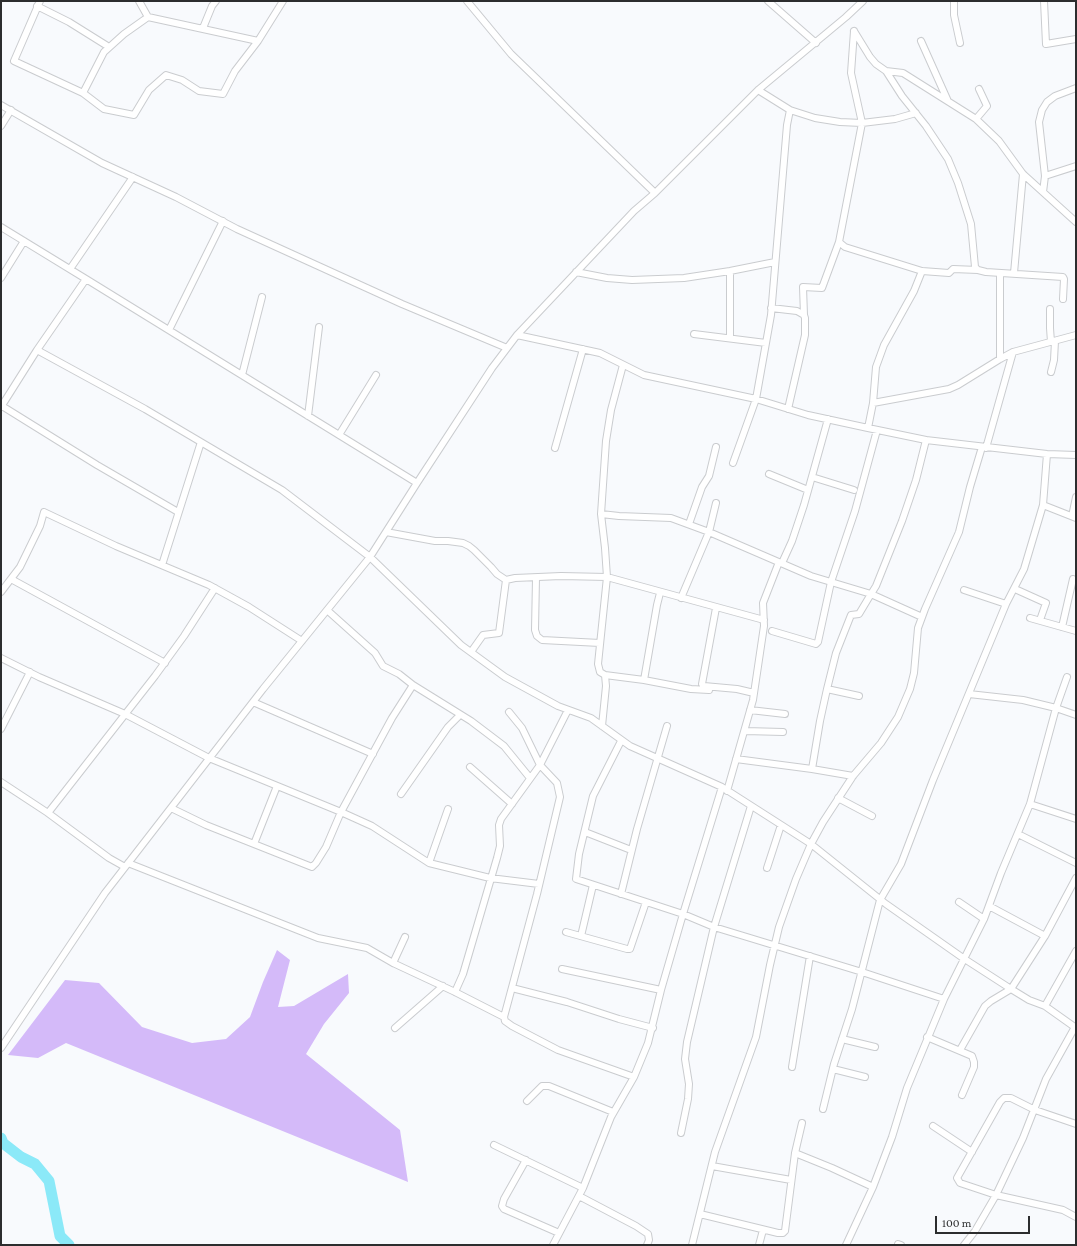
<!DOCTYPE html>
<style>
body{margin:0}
#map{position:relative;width:1077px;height:1246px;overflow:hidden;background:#f8fafd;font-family:"Crimson Pro",serif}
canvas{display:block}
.frame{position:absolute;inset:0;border:2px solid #2c2d2e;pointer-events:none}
.scale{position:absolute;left:935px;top:1216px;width:95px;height:18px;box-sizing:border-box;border:2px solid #2c2d2e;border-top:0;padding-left:5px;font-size:12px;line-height:14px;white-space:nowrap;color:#2c2d2e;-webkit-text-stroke:3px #f8fafd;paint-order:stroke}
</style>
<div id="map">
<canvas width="1077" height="1246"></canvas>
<div class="frame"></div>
<div class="scale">100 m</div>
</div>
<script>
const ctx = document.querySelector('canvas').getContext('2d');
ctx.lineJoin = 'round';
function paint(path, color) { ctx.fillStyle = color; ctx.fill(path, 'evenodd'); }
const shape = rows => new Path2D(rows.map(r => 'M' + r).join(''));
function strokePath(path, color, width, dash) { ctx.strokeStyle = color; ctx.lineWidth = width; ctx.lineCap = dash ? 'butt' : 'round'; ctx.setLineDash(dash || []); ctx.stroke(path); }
paint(shape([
 [277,950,290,960,278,1007,294,1006,348,974,349,993,324,1024,306,1054,400,1130,408,1182,66,1043,38,1058,8,1055,65,980,99,983,142,1027,192,1043,226,1039,250,1017,263,982]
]), '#d4baf9');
strokePath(shape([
 [1,1138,3,1143,21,1157,35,1164,49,1181,60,1236,69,1245]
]), '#8be9f8', 11);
const minor = shape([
 [40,1,14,61,83,93,104,52,124,34,148,17,258,41,283,1],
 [139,1,148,17],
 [467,1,511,54,655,193],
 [768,1,816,43],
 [954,1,954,15,960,43],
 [1044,1,1046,44,1076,39],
 [37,6,69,22,109,47],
 [203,28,212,6,216,1],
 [854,31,851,73,862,123,839,242,845,247,922,271,914,291,884,345,876,367,873,403,868,428],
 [854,31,870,57,876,64,886,71,903,73,976,119,999,141,1023,174,1076,222],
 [921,41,947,99],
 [886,71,902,96,926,126,948,159,958,183,971,224,975,267,978,270,986,272,1063,277,1064,279,1063,299],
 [758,90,790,110,815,118,840,122,862,123,895,119,916,113],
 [83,93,104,109,134,115,149,90,166,75,182,80,199,91,223,94,235,71,258,41],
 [1,105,102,163,176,197,237,229,402,304,507,348],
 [976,119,987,106,979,89],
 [1,126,11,110],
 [1045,176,1076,166],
 [1043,192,1045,176,1039,122,1042,110,1047,102,1055,96,1076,88],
 [1,227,86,279,37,350,1,407],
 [70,269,133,177],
 [730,271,730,338],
 [922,271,949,273,953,269,978,270],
 [576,272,607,278,632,280,684,278,730,271,775,262],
 [1014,273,1023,174],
 [1,278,24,241],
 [86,279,417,483],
 [771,308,797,311,804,315,805,318,805,335,788,409],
 [1050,309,1050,328,1051,342],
 [804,315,803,287,822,288,839,242],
 [169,330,223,221],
 [694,334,766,343],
 [517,335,600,353,644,375,756,399,808,415,868,428,926,440,1047,454,1076,455],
 [37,350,145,409,282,490,370,557,461,645,505,677,558,706,591,718,630,746,722,787,811,844,886,904,963,958,1011,989,1029,1000,1045,1006,1076,1028],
 [1000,359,1000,273],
 [1051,372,1054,360,1055,341],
 [242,375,262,297],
 [873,403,949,389,958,385,1000,359,1013,352,1076,335],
 [2,406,97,465,178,512],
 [308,416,319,327],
 [339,435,376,375],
 [555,448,583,349],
 [986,448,1013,352],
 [733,463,756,399,771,315,787,125,790,110],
 [769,474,808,490],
 [812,477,854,490],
 [1043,505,1076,518],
 [601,514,619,516,671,518,709,532,811,576,871,594,876,586,902,521,916,480,926,440],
 [1072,516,1076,497],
 [689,524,702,487,709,476,716,447],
 [386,532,435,541,448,541,463,543,469,546,474,550,491,567,497,574,506,580,515,578,561,576,607,577,764,620],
 [782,563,792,541,804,505,828,419],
 [162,565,201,442],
 [536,578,535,630,537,636,542,640,600,643],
 [11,579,165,663],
 [1015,589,1046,603,1040,620],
 [964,590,1006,604],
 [1,592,20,567,40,526,44,512,116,546,209,585,249,607,302,641],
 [681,598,709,532,716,503],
 [716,608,702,684,704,686,737,689,754,693],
 [327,610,375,653,383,666,399,674,413,685,471,721,504,746,530,778],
 [1030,618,1076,631],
 [1062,627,1073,579],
 [772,631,816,644,818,642,831,582,855,511,877,430],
 [471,652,483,635,499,633,506,580],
 [1,658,39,677,125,714,209,758,341,812,372,826,429,863,490,878,539,884],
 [605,675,644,680,691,689,709,690],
 [644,680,657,605,660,593],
 [827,689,836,653,851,615,859,614,871,594,922,617],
 [969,694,1023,700,1056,708,1076,715],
 [253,702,373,754],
 [568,710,540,765,557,783,560,797,537,894,504,1017,505,1021,512,1026,558,1050,634,1077],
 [750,710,785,714],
 [602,726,606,686,605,675,600,672,598,664,607,577,605,548,601,514,606,441,611,410,623,365],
 [1,729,30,672],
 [745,731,783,732],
 [621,741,593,796,579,854,576,879,683,914,714,927,862,972,944,999,984,919,1001,873,1030,804,1056,708,1067,677],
 [736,759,812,769,820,721,827,689,859,696],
 [470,767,512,804],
 [812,769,853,776],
 [1,782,48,813,109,858,125,867],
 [727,791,753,700,764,626,763,603,779,562],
 [401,794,448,727,460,715],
 [838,798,872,816],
 [1030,804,1076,819],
 [171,808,206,825,312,867,316,863,326,847,341,812,392,718,413,685],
 [48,813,155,676,184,636,215,588],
 [585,832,631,850],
 [1018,834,1076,863],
 [254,844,277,786],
 [128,863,318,938,367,948,393,963,455,992,504,1017],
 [429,863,448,809],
 [767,868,781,825],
 [621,894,637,829,667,726],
 [959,902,984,919],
 [989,906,1045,936],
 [566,932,627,949,630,949,646,902],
 [581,936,593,885],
 [393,963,405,937],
 [562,969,661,990],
 [512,988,567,1002,619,1019,653,1028],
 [455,992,463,974,497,858,500,846,499,825,501,819,540,765,522,728,509,712],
 [1045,1006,1076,951],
 [395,1028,443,986],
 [927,1037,972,1056,974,1062,974,1067,962,1095],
 [842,1039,875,1047],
 [1,1048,105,893,263,689,370,557,417,483,492,368,517,335,634,211,655,193,758,90,846,17,863,1],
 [960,1050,985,1006,991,1001,1011,989,1045,936,1076,878],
 [792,1067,810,956],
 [833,1069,865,1077],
 [527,1101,542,1086,549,1086,613,1112],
 [823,1109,834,1064,852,1009,880,900,901,864,933,780,1006,604,1024,569,1043,505,1047,454],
 [1076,1124,1035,1110,1011,1098,1004,1098,1000,1102,957,1178,960,1183,996,1195,1063,1210,1076,1217],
 [933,1126,972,1152],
 [681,1133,688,1099,689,1084,685,1059,687,1042,714,927,751,806],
 [494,1145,583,1188],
 [795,1153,832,1168,873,1187],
 [526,1160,504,1199,502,1206,504,1209,559,1233],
 [712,1166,791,1180],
 [579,1196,636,1226,648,1234,649,1240,647,1245],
 [700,1214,778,1233,783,1233,785,1231,795,1153,802,1123],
 [898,1244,901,1245],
 [553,1245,583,1188,611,1117,634,1077,648,1043,661,990,683,914,722,787],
 [692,1245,715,1152,756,1037,770,965,779,927,796,879,811,844,823,822,853,776,881,743,898,717,910,689,914,673,918,628,925,609,959,532,970,487,982,447],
 [759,1245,763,1230],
 [846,1245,873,1187,892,1137,907,1088,944,999],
 [964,1245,975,1231,996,1195,1023,1138,1046,1079,1075,1027]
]);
strokePath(minor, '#cacccf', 8);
strokePath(minor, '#fff', 6);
</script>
